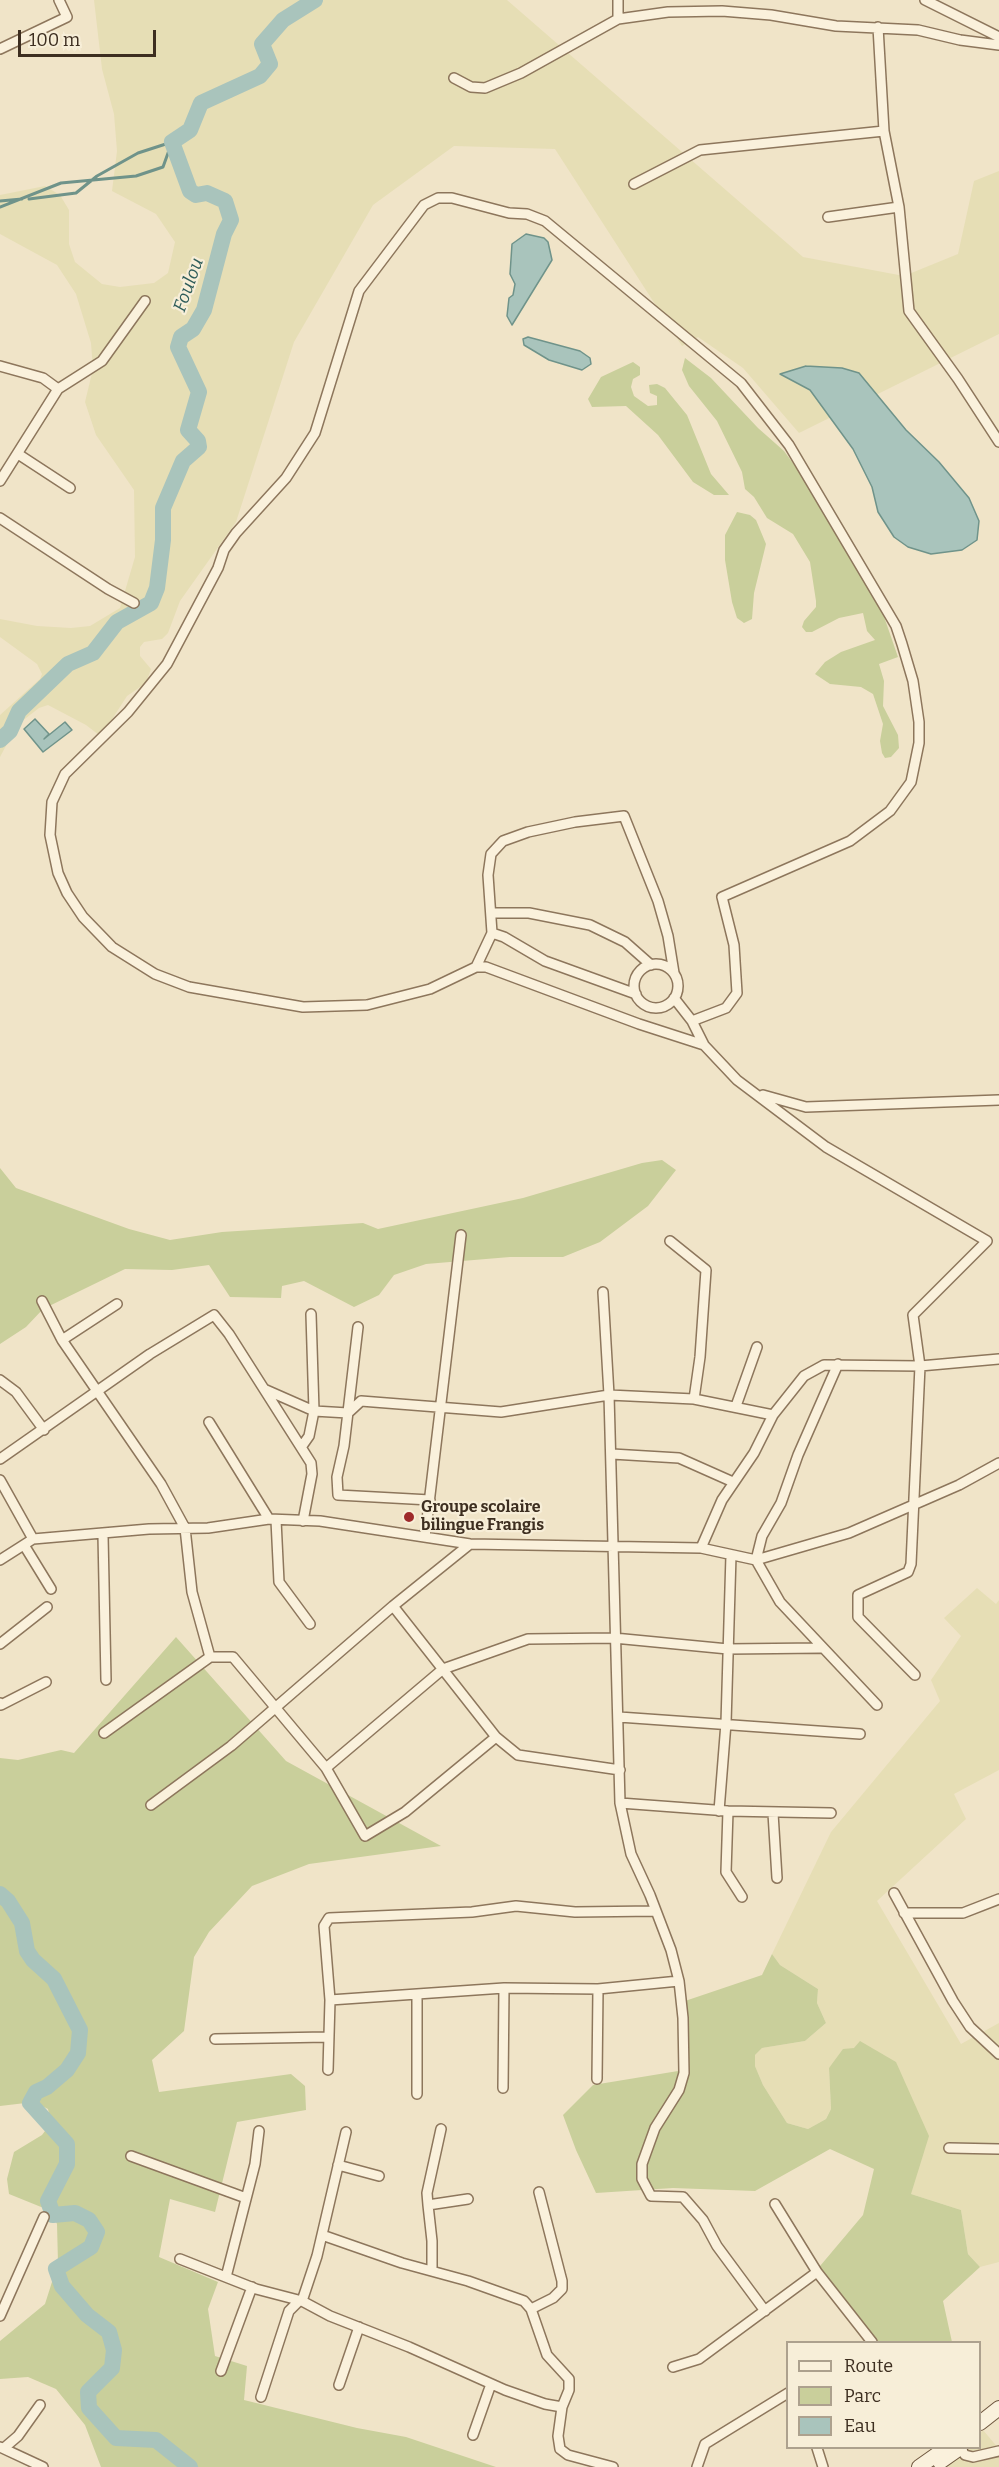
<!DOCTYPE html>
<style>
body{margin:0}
#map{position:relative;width:999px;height:2467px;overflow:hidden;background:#f0e4c8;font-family:Bitter,serif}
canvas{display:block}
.legend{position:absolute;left:786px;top:2341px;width:195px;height:108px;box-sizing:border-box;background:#f7eed8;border:2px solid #ada18e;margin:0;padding:8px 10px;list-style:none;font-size:18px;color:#3d2e20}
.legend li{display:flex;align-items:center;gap:12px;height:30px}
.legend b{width:30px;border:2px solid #ada18e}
.scale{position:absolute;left:18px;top:30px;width:138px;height:27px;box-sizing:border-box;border:3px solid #3d2e20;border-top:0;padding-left:8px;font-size:18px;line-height:21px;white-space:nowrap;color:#3d2e20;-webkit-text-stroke:4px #f7eed8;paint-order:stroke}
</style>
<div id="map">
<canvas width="999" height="2467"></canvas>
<ul class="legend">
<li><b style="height:8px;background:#faf1dc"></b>Route</li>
<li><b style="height:16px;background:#c9cf9b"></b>Parc</li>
<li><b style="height:16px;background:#a9c4bc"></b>Eau</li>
</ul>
<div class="scale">100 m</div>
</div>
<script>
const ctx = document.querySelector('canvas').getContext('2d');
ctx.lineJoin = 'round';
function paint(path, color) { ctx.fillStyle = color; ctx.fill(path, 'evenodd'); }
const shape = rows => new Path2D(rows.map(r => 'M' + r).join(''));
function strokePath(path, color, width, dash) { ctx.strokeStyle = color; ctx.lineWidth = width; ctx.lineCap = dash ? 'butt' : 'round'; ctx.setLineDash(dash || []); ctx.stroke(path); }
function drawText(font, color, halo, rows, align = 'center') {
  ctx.font = font + ' Bitter,serif'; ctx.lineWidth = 4.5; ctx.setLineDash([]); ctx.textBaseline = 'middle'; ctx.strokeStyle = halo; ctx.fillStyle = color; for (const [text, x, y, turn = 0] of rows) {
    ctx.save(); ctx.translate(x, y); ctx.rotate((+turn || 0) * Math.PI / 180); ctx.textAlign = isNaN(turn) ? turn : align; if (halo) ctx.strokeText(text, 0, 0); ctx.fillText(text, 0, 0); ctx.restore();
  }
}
paint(shape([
 [94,0,507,0,803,257,904,276,958,254,974,181,999,171,999,334,799,433,743,368,698,337,682,346,555,149,454,146,373,205,294,342,236,522,180,601,168,633,162,639,144,642,140,647,140,656,151,669,146,683,127,696,107,727,99,735,86,725,48,705,39,708,17,725,0,757,0,715,40,679,42,674,37,664,0,637,0,619,37,626,71,628,90,626,120,608,135,557,134,490,96,435,85,402,93,369,91,343,76,294,57,265,0,234,0,195,45,186,60,195,69,210,69,244,75,262,102,284,120,287,154,283,168,273,175,242,156,214,112,191,117,151,114,114,102,69],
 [977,1588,996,1604,999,1600,999,1770,954,1794,966,1819,877,1901,961,2044,999,2023,999,2262,980,2267,968,2254,961,2210,911,2194,854,2048,829,2068,831,2109,826,2119,808,2129,787,2123,763,2085,755,2066,755,2055,762,2048,805,2041,826,2023,817,2003,818,1989,780,1965,772,1954,831,1832,940,1701,931,1680,961,1636,944,1618],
 [983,2430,999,2449,999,2467,935,2467,960,2448,980,2448,980,2433]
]), '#e6deb5');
paint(shape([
 [685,358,711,378,758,428,784,451,834,519,881,608,898,657,879,664,884,681,883,706,898,735,899,748,891,757,885,758,882,753,880,741,883,724,873,694,861,687,830,684,815,674,825,662,841,652,875,640,867,631,863,613,839,618,812,632,806,632,802,627,804,621,816,607,816,601,810,562,793,534,767,518,754,497,745,489,742,472,717,421,689,386,682,370],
 [633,362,640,367,640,375,633,379,631,387,634,396,648,406,657,405,657,396,650,393,649,385,657,384,665,388,687,415,711,474,729,495,714,495,693,482,658,435,626,406,592,407,588,399,601,377],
 [737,512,750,515,756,520,766,544,754,593,752,619,744,623,737,618,732,602,725,560,725,535],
 [662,1160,676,1170,648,1206,600,1242,563,1257,510,1257,426,1264,394,1275,379,1295,354,1307,304,1281,282,1286,281,1298,230,1297,209,1265,172,1270,125,1269,43,1309,26,1327,0,1344,0,1168,16,1188,129,1229,170,1240,222,1232,363,1223,378,1229,523,1198,642,1163],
 [176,1637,286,1761,441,1846,309,1864,252,1886,209,1932,194,1957,184,2031,152,2060,159,2092,291,2074,305,2086,306,2110,237,2122,215,2212,170,2199,159,2257,218,2282,208,2309,215,2356,247,2366,244,2400,357,2428,406,2437,496,2467,101,2467,85,2425,56,2389,28,2377,0,2379,0,2341,45,2304,58,2263,57,2224,51,2211,9,2194,7,2179,14,2152,42,2135,51,2123,48,2109,34,2102,0,2106,0,1758,18,1760,61,1750,74,1753],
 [772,1954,780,1965,818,1989,817,2003,826,2023,805,2041,762,2048,755,2055,755,2066,763,2085,787,2123,808,2129,826,2119,831,2109,829,2068,843,2049,854,2048,860,2041,896,2062,929,2136,911,2194,961,2210,968,2254,980,2267,943,2301,952,2342,865,2342,815,2272,863,2215,874,2169,830,2149,755,2191,673,2188,596,2193,576,2150,563,2115,593,2085,678,2071,685,2001,762,1975]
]), '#c9cf9b');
const water = shape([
 [526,234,544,238,548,242,552,260,512,325,507,316,509,298,513,295,515,284,510,274,512,244,526,234],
 [528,337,580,351,590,358,591,364,582,370,549,360,524,345,523,339,528,337],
 [806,366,842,368,859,373,906,430,939,462,969,498,979,521,977,540,962,550,931,554,908,547,894,537,878,512,872,487,853,449,810,390,780,374,806,366],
 [35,719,49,734,44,739,65,722,72,730,43,752,24,729,35,719]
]);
paint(water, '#a9c4bc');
strokePath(water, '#6f938a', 1.5);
strokePath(shape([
 [29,199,76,193,97,176,138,153,172,142],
 [0,201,22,199],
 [0,207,61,183,136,176,163,167,172,142]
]), '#6f938a', 3);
strokePath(shape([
 [0,740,10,731,19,711,68,664,93,653,117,622,151,603,157,588,163,540,163,508,183,461,199,447,198,441,188,430,199,392,178,347,181,337,193,329,204,310,224,234,231,220,225,201,207,193,196,195,190,191,172,142,190,130,201,103,260,76,270,64,262,44,283,20,315,0],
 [0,1894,8,1901,22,1923,27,1951,33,1960,54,1979,80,2030,78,2053,67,2070,47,2087,36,2092,30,2103,67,2144,67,2164,48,2201,53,2215,75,2213,89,2220,97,2232,91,2247,56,2269,62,2286,87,2315,109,2332,114,2350,112,2368,88,2392,89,2408,116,2438,156,2440,190,2467]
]), '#a9c4bc', 16);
const minor = shape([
 [925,0,999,37],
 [618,19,618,0],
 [878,27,884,131,899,207,909,311,958,379,999,442],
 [0,49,67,17,59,0],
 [454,78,471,87,485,88,521,73,618,19,668,12,722,11,771,15,836,26,918,30,960,40,999,45],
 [634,184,700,150,884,131],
 [828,217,899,207],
 [0,366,43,378,58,389],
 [18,454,70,488],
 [0,481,58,389,102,361,145,301],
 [0,518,108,589,134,603],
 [492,913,529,913,590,925,625,942,651,965],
 [492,933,504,937,545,961,636,994],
 '634 986a22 22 0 1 1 44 0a22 22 0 1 1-44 0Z',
 [476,967,492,933,488,875,491,854,503,841,528,832,575,822,624,816,658,901,668,936,674,973],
 [674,998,692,1021,704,1045,737,1080,826,1147,987,1241,913,1315,920,1366,999,1359],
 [692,1021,726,1008,737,993,734,945,722,897,850,841,890,811,911,782,919,743,919,722,913,681,902,644,896,626,789,445,741,383,545,221,527,214,509,213,452,198,438,198,424,205,359,291,315,433,286,478,236,533,224,550,218,568,167,664,128,712,65,774,52,802,50,835,58,873,67,893,83,917,112,947,155,974,189,987,303,1007,367,1005,430,989,476,967,486,967,639,1024,704,1045],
 [763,1095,806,1107,999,1100],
 [670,1241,706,1270,700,1357,694,1399],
 [603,1292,609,1395,694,1399,773,1415,804,1376,824,1365,920,1366,911,1564,908,1572,858,1595,858,1617,915,1675],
 [42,1301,62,1340],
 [358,1327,344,1446,337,1477,338,1495,430,1500],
 [0,1380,16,1392,44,1430],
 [264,1389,314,1411,348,1413,361,1401,501,1412,609,1395,620,1803,631,1854,650,1895,671,1950,679,1981,683,2018,684,2073,679,2090,655,2128,642,2164,642,2179,651,2196,683,2197,703,2220,717,2246,765,2311],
 [736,1406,757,1347],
 [209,1422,269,1519],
 [302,1446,309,1436,314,1411,311,1314],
 [612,1454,679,1458,733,1482],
 [0,1459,150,1354,214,1315,229,1334,311,1463,312,1474,303,1521],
 [0,1480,33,1539],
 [276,1520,279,1582,310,1624],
 [103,1535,106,1680],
 [425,1537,461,1235],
 [24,1545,51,1589],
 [701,1548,722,1500,754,1453,773,1415],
 [0,1560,33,1539,149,1529,208,1528,269,1519,320,1521,470,1544,701,1548,756,1560,780,1602,877,1705],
 [756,1560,849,1533,959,1485,999,1463],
 [756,1560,762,1536,781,1503,798,1455,838,1364],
 [393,1606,496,1737,518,1755,620,1770],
 [0,1644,47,1607],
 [210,1657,233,1657,326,1768,365,1836,405,1812,496,1737],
 [0,1703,1,1705,46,1682],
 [619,1717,860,1734],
 [104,1733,210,1657,192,1592,185,1528,161,1484,62,1340,117,1304],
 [326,1768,443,1669,528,1639,614,1638,728,1649,821,1648],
 [620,1803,728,1811,831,1813],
 [151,1805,231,1746,393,1606,470,1544],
 [719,1811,726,1723,731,1555],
 [728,1811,726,1872,742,1897],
 [773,1813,777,1878],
 [894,1893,953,2001,970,2027,999,2054],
 [904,1913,963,1913,999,1899],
 [330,2000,504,1988,598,1989,679,1981],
 [215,2039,327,2037],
 [328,2070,330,2000,324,1926,329,1918,472,1912,516,1906,575,1912,656,1911],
 [597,2079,598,1989],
 [503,2088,504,1988],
 [417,2094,417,1994],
 [949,2148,999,2149],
 [131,2156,246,2198],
 [338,2165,379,2176],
 [775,2204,817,2272,872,2342],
 [428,2205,427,2193,441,2129],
 [322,2235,402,2263,468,2281,524,2301,531,2309,547,2355,569,2379,569,2390,562,2407],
 [180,2259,256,2289,302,2301,330,2316,409,2347,505,2390,545,2404,562,2407,558,2436,560,2449,568,2455,613,2467],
 [432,2271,432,2241,428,2205,468,2199],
 [226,2277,255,2164,259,2131],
 [302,2301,317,2256,346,2132],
 [531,2309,553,2298,562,2289,562,2281,539,2192],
 [0,2316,44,2217],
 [673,2367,699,2359,817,2272],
 [221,2371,252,2287],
 [339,2385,359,2327],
 [261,2397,289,2311,300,2300],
 [473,2435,491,2384],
 [0,2447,43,2467],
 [4,2448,18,2436,40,2405],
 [817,2448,823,2467],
 [960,2448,965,2455,973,2457,999,2451],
 [697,2467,705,2444,788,2393]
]);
const secondary = shape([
 [980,2423,999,2408],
 [940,2462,960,2448],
 [919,2467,946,2448]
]);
strokePath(minor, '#8d765c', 12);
strokePath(secondary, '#6f573f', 16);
strokePath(minor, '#faf1dc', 9);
strokePath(secondary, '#faf1dc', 14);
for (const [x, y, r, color] of [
 [409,1517,6,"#9e2a2b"]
]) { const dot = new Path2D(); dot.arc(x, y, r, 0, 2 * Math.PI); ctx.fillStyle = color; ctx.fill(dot); strokePath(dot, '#f7eed8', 2); }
drawText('bold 16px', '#3d2e20', '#f7eed8', [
 ["Groupe scolaire",421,1508],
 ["bilingue Frangis",421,1526]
], 'left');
drawText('italic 18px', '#2f5d5a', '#f7eed8', [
 ["Foulou",189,285,-70]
]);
</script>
